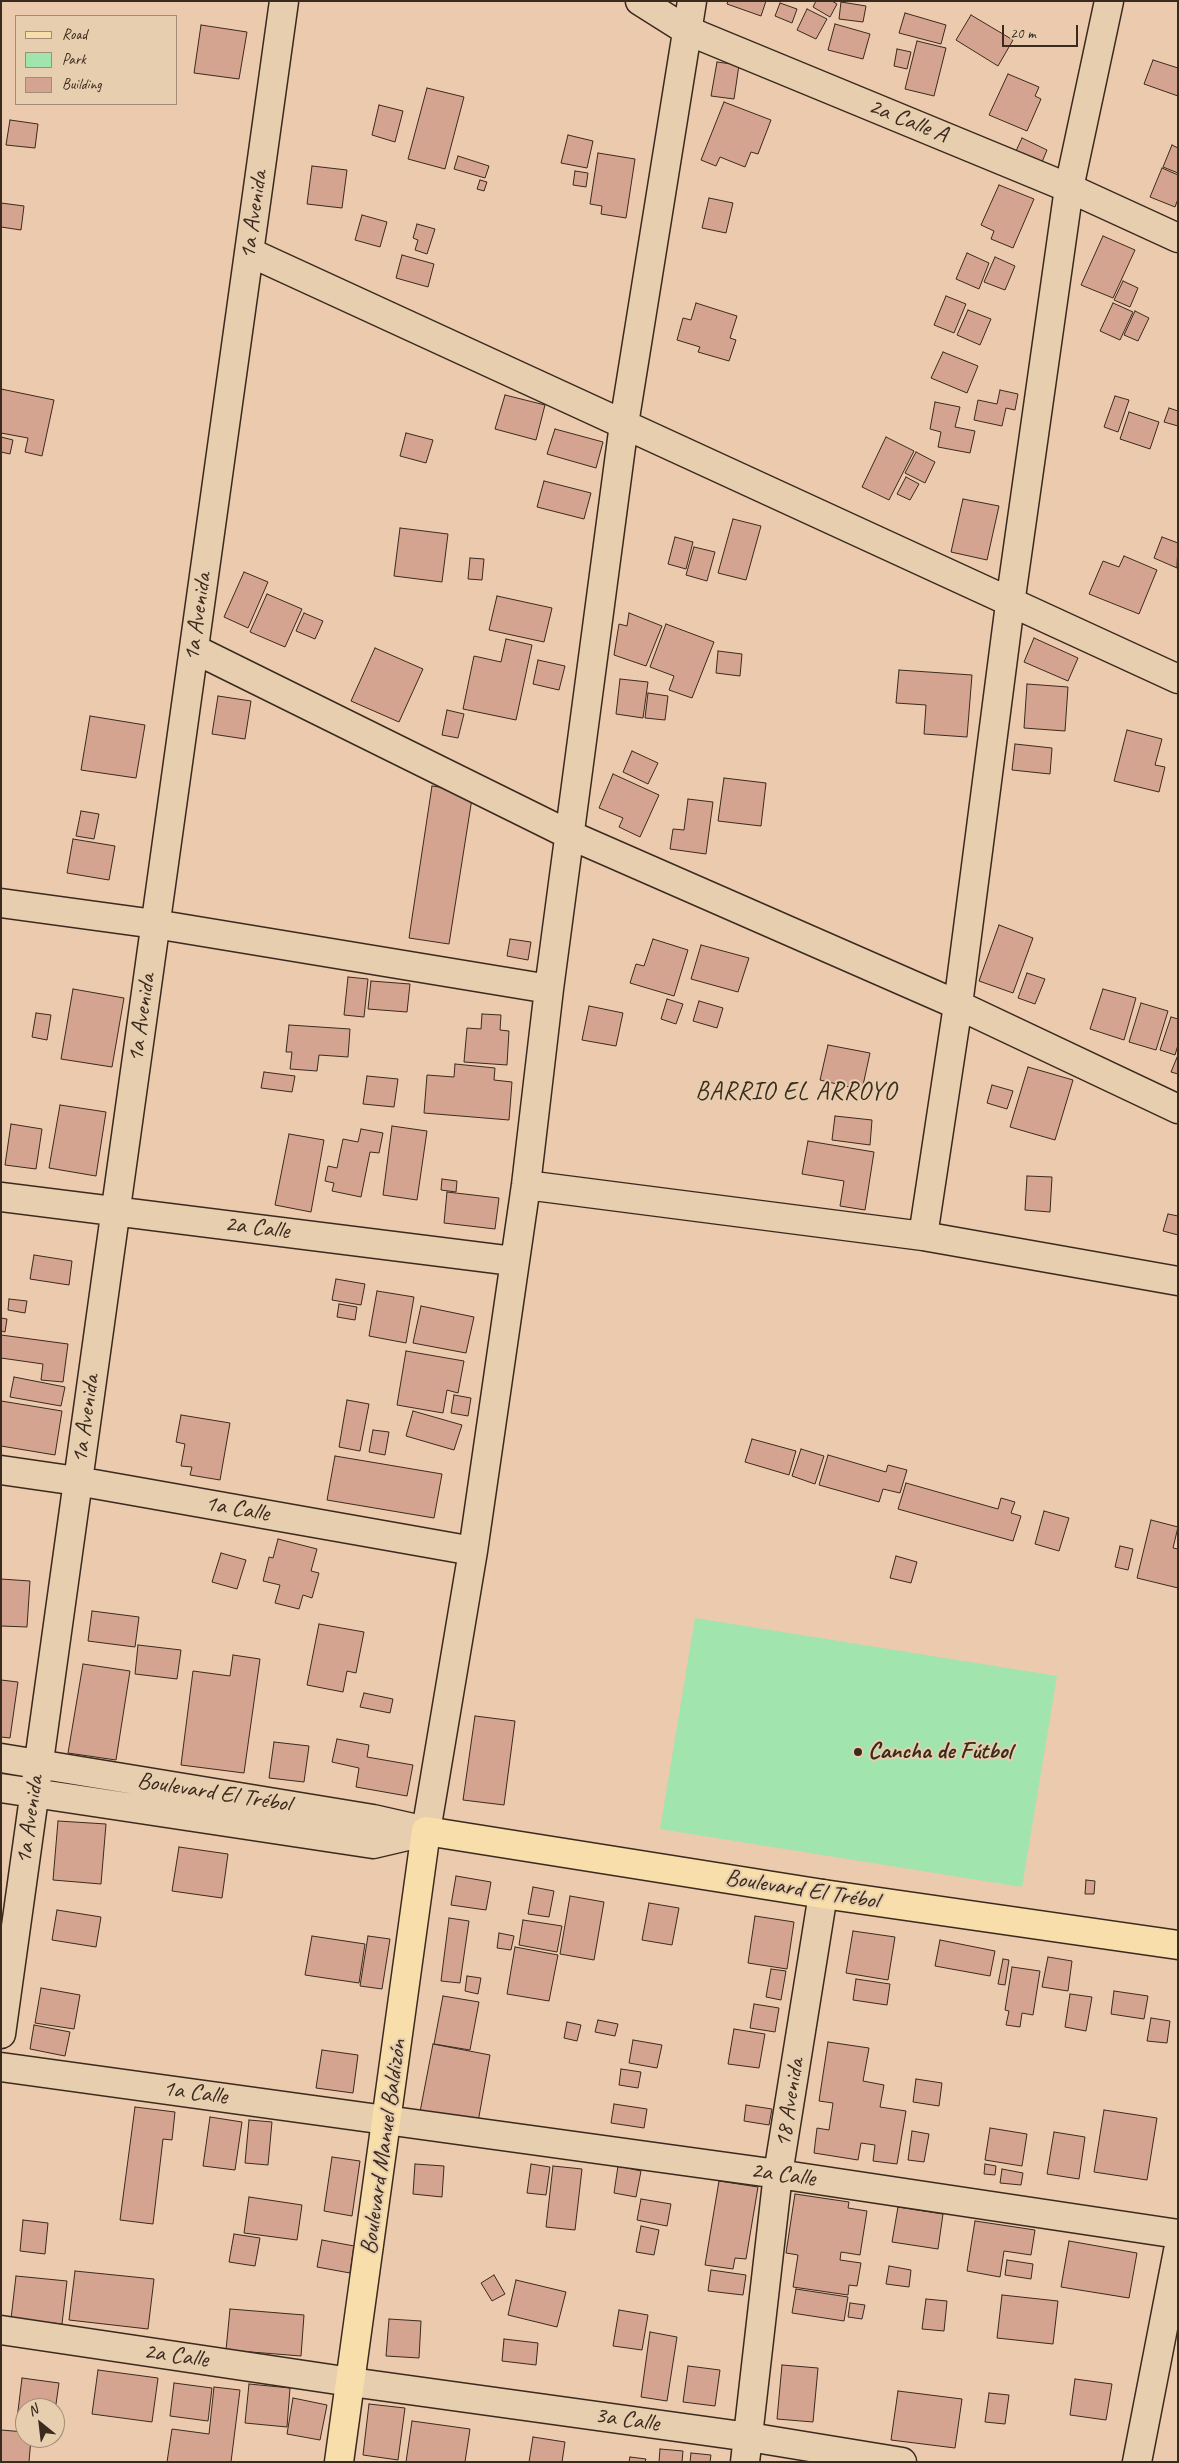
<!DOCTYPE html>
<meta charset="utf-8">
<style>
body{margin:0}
#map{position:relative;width:1179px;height:2463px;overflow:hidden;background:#eccaad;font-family:Caveat,sans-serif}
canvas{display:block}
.frame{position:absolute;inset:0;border:2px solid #3b2a1e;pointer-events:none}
.legend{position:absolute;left:15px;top:15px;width:162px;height:90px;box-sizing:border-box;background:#e7ceaf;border:1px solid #a28c75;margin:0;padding:6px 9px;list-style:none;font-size:15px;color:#3b2a1e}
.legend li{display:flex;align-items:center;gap:10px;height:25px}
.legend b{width:25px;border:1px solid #a28c75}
.north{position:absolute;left:15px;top:2398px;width:50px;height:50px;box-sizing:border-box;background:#e7ceaf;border:1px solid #a28c75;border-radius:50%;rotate:331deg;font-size:14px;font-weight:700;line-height:20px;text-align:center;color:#3b2a1e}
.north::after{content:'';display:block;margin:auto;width:18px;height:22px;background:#3b2a1e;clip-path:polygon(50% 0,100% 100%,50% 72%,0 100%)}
.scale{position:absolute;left:1002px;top:25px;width:76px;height:22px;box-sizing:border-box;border:2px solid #3b2a1e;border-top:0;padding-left:6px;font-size:15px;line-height:18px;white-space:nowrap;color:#3b2a1e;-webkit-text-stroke:4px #e7ceaf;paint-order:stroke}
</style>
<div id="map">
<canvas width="1179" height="2463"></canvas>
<div class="frame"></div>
<ul class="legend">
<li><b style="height:6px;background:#f8deab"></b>Road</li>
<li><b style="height:14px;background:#a1e4ae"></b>Park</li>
<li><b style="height:14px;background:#d4a490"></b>Building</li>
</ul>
<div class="north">N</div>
<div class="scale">20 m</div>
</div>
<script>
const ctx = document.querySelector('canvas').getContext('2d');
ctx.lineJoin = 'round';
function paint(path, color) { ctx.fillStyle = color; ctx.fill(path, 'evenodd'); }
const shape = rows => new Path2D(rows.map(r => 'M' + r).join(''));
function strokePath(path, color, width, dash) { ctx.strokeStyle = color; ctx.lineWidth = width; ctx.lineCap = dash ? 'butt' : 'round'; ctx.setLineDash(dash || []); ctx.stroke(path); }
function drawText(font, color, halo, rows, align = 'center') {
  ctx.font = font + ' Caveat,sans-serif'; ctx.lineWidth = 4; ctx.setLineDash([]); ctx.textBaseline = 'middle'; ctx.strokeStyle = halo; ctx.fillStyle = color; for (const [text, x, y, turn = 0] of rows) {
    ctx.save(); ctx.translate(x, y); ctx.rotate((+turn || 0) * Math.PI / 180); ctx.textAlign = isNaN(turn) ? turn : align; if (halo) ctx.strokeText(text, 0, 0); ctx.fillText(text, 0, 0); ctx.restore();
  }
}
paint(shape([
 [695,1618,1057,1676,1022,1887,660,1829]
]), '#a1e4ae');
const building = shape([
 [728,1,766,1,761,16,727,4,728,1],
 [816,1,832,1,837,4,830,17,813,7,816,1],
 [841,2,866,6,863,22,839,19,841,2],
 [780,3,797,9,792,23,775,16,780,3],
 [807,9,827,19,816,39,797,30,807,9],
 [905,13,946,25,941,44,899,33,905,13],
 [971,15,1013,40,998,66,956,40,971,15],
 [835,24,870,34,863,59,828,50,835,24],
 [201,25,247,32,239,79,194,73,201,25],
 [917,41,946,48,934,96,905,89,917,41],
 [897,49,911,52,907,69,894,66,897,49],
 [1153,60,1178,68,1178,96,1144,84,1153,60],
 [717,62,739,65,734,99,711,96,717,62],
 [1008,74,1039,87,1035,96,1041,99,1027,131,989,115,1008,74],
 [427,88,464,97,445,169,408,159,427,88],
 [724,102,771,120,758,154,751,152,745,167,720,157,716,166,701,160,724,102],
 [379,105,403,111,395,142,372,135,379,105],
 [10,120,38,124,35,148,6,145,10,120],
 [568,135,593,141,587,168,561,163,568,135],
 [1022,138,1047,150,1042,162,1016,151,1022,138],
 [1172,145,1178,148,1178,173,1163,167,1172,145],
 [598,153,635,159,626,218,601,214,602,206,590,204,598,153],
 [458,156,489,166,485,178,454,169,458,156],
 [312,166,347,170,342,208,307,204,312,166],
 [1162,168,1178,175,1178,199,1175,207,1150,197,1162,168],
 [575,171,588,173,586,187,573,185,575,171],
 [480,180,487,182,484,191,477,189,480,180],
 [999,185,1034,199,1013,248,991,239,994,231,981,225,999,185],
 [709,198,733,203,726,233,702,228,709,198],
 [1,203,24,206,21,230,1,227,1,203],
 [362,215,387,222,380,247,355,240,362,215],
 [417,224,435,229,427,254,415,250,418,240,413,238,417,224],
 [1103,236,1135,250,1113,298,1081,285,1103,236],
 [967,253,989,263,979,289,956,279,967,253],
 [402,255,434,264,428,287,396,278,402,255],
 [995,257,1015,266,1005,290,984,282,995,257],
 [1123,281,1138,288,1130,307,1114,300,1123,281],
 [946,296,966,304,954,333,934,325,946,296],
 [696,303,737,316,730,338,736,340,729,361,698,352,700,347,677,340,683,318,691,320,696,303],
 [1113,303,1133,312,1120,340,1100,331,1113,303],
 [968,310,991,319,980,345,957,335,968,310],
 [1135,311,1149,318,1138,341,1124,335,1135,311],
 [943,352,978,366,967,393,931,378,943,352],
 [1,389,54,400,42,456,25,452,28,438,1,433,1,389],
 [1000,390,1018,394,1015,410,1006,408,1002,426,974,420,978,400,997,404,1000,390],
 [505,395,545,405,536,440,495,429,505,395],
 [1115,396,1129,400,1118,432,1104,427,1115,396],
 [935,402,960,407,955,427,975,431,970,453,938,447,941,432,930,429,935,402],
 [1169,408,1178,411,1178,426,1164,422,1169,408],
 [1129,412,1159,422,1150,449,1120,439,1129,412],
 [555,429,603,442,596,468,547,454,555,429],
 [406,433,433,440,426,463,400,456,406,433],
 [1,437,13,440,10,454,1,452,1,437],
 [886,437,914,451,889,500,862,487,886,437],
 [916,452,935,462,925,483,905,473,916,452],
 [906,477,919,484,910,500,897,494,906,477],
 [544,481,591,493,584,519,537,507,544,481],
 [963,499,999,506,987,560,951,552,963,499],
 [733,519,761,526,746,580,718,573,733,519],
 [400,528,448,534,442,582,394,576,400,528],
 [675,537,693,542,686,569,668,564,675,537],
 [1162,537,1178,543,1177,568,1154,558,1162,537],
 [694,547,715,552,707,581,686,575,694,547],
 [1124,556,1157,570,1139,614,1089,594,1103,561,1119,567,1124,556],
 [470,558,484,559,482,580,468,579,470,558],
 [244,572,268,582,248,628,224,617,244,572],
 [267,594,302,609,285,647,250,632,267,594],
 [497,596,552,608,544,642,489,630,497,596],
 [304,613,323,621,315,639,296,631,304,613],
 [629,613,662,626,646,666,614,655,619,624,627,626,629,613],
 [666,624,714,642,692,698,669,690,674,676,650,667,666,624],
 [1034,638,1078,658,1068,681,1024,662,1034,638],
 [506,639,532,645,516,720,463,709,474,656,501,662,506,639],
 [375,648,423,669,399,722,351,701,375,648],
 [718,651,742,654,740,676,716,673,718,651],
 [538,660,565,666,559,690,533,684,538,660],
 [899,670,972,675,967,737,924,734,926,705,896,703,899,670],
 [620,679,648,682,643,718,616,714,620,679],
 [1027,684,1068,687,1065,731,1024,728,1027,684],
 [648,693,668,696,665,720,645,718,648,693],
 [218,696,251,701,245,739,212,734,218,696],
 [447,710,464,714,458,738,442,735,447,710],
 [90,716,145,725,136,778,81,770,90,716],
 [1127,730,1162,739,1155,765,1165,767,1159,792,1114,781,1127,730],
 [1015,744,1052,748,1050,774,1012,770,1015,744],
 [632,751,658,763,648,784,623,772,632,751],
 [613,774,659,795,640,837,619,827,623,818,599,808,613,774],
 [724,778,766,783,761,826,718,821,724,778],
 [432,786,473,792,449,944,409,938,432,786],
 [688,799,713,802,706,854,670,849,673,829,684,830,688,799],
 [81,811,99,814,94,839,76,836,81,811],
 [73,839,115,846,109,880,67,873,73,839],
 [999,925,1033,938,1013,993,979,981,999,925],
 [510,939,531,942,528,960,507,956,510,939],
 [653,939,688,950,674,996,630,983,636,964,644,966,653,939],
 [701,945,749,958,738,992,691,979,701,945],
 [1027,973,1045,979,1035,1004,1018,998,1027,973],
 [348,977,368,979,364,1017,344,1015,348,977],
 [371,981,410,984,407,1012,368,1009,371,981],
 [73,989,124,998,112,1067,61,1059,73,989],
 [1103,989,1136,998,1124,1040,1090,1029,1103,989],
 [667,999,683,1004,676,1024,661,1019,667,999],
 [699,1001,723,1008,717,1028,693,1021,699,1001],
 [1141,1003,1168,1011,1156,1050,1129,1042,1141,1003],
 [589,1006,623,1013,616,1046,582,1040,589,1006],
 [36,1013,51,1015,47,1040,32,1037,36,1013],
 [482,1014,501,1015,500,1030,509,1031,507,1065,464,1062,467,1028,481,1029,482,1014],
 [1171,1017,1178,1019,1178,1045,1175,1055,1160,1050,1171,1017],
 [289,1025,350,1029,348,1057,319,1055,317,1071,290,1069,292,1052,286,1052,289,1025],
 [828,1045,870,1053,862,1090,820,1080,828,1045],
 [1178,1055,1178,1074,1171,1072,1178,1055],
 [455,1064,495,1068,494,1080,512,1082,509,1120,424,1113,427,1075,454,1077,455,1064],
 [1028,1067,1073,1080,1055,1140,1010,1127,1028,1067],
 [264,1072,295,1076,292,1092,261,1088,264,1072],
 [367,1076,398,1079,394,1107,363,1104,367,1076],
 [992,1085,1013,1091,1007,1109,987,1103,992,1085],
 [60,1105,106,1112,96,1176,49,1168,60,1105],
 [835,1116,872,1120,870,1145,832,1140,835,1116],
 [11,1124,42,1129,36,1169,5,1165,11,1124],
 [392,1126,427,1131,417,1200,383,1195,392,1126],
 [361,1129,383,1133,379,1153,370,1152,361,1197,332,1191,334,1183,325,1181,328,1166,337,1168,343,1139,358,1142,361,1129],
 [289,1134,324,1140,311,1212,275,1205,289,1134],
 [808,1141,874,1152,865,1210,840,1206,844,1181,802,1174,808,1141],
 [1027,1176,1052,1177,1050,1212,1025,1210,1027,1176],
 [442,1179,457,1181,456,1192,441,1190,442,1179],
 [447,1192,499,1198,495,1229,444,1223,447,1192],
 [1168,1214,1178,1216,1178,1235,1163,1231,1168,1214],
 [34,1255,72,1261,69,1285,30,1279,34,1255],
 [336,1279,365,1284,361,1305,332,1300,336,1279],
 [377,1291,414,1297,406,1343,369,1336,377,1291],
 [9,1299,27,1301,25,1313,8,1310,9,1299],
 [339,1304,357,1307,355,1320,337,1317,339,1304],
 [421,1306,474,1317,466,1353,413,1343,421,1306],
 [1,1318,7,1319,5,1332,1,1331,1,1318],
 [1,1335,68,1344,63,1382,41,1380,43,1364,1,1358,1,1335],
 [406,1351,464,1361,458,1393,447,1390,443,1413,397,1405,406,1351],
 [14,1377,65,1387,61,1406,10,1397,14,1377],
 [454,1395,471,1398,468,1416,451,1413,454,1395],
 [347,1400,369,1404,360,1451,339,1447,347,1400],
 [1,1401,62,1411,55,1455,1,1446,1,1401],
 [413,1411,462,1425,454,1450,406,1436,413,1411],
 [181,1415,230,1423,220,1480,190,1475,192,1467,181,1466,185,1444,176,1442,181,1415],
 [373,1430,389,1432,385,1455,369,1452,373,1430],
 [752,1439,796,1451,789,1475,745,1462,752,1439],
 [801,1449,824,1456,815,1484,792,1476,801,1449],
 [828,1455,886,1472,888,1465,907,1470,900,1493,883,1489,879,1502,819,1485,828,1455],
 [335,1456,442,1474,434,1518,327,1500,335,1456],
 [906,1483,998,1509,1001,1498,1015,1502,1011,1513,1021,1516,1013,1541,898,1509,906,1483],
 [1044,1511,1069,1518,1059,1551,1035,1544,1044,1511],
 [1151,1520,1178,1527,1173,1548,1178,1549,1178,1588,1137,1578,1151,1520],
 [278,1539,317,1549,311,1571,319,1573,312,1598,303,1595,299,1609,275,1603,280,1585,263,1581,269,1557,273,1558,278,1539],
 [1120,1546,1133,1549,1128,1570,1115,1567,1120,1546],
 [221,1553,246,1560,237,1589,212,1582,221,1553],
 [896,1556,917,1562,911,1583,890,1578,896,1556],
 [1,1579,30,1581,27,1627,1,1626,1,1579],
 [92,1611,139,1617,135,1647,88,1641,92,1611],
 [319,1624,364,1632,356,1673,347,1671,343,1692,307,1685,319,1624],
 [138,1645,181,1650,177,1679,135,1674,138,1645],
 [233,1655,260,1659,244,1773,181,1765,193,1671,230,1676,233,1655],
 [83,1664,130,1671,116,1760,68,1753,83,1664],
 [1,1680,18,1682,10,1738,1,1737,1,1680],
 [364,1693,393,1699,390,1713,360,1707,364,1693],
 [475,1716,515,1721,504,1805,463,1800,475,1716],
 [337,1739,369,1745,367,1757,413,1765,407,1796,356,1787,359,1768,332,1762,337,1739],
 [274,1742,309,1746,304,1782,269,1778,274,1742],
 [58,1821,106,1824,101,1884,53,1880,58,1821],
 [179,1847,228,1854,222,1898,172,1891,179,1847],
 [456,1876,491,1882,486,1910,451,1905,456,1876],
 [1086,1880,1095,1881,1094,1894,1085,1894,1086,1880],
 [533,1887,554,1891,549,1917,528,1914,533,1887],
 [570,1896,604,1902,594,1960,560,1954,570,1896],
 [649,1903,679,1908,672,1945,642,1940,649,1903],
 [57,1910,101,1917,96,1947,52,1940,57,1910],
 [755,1916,794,1922,787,1969,748,1963,755,1916],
 [449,1918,469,1921,460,1983,441,1981,449,1918],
 [523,1920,562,1926,557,1952,519,1945,523,1920],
 [853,1931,895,1937,888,1980,846,1973,853,1931],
 [499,1933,514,1936,511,1950,497,1948,499,1933],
 [312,1936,365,1944,359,1983,305,1975,312,1936],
 [368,1936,390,1939,382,1989,360,1986,368,1936],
 [940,1940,995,1951,990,1976,935,1966,940,1940],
 [515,1947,558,1955,549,2001,507,1994,515,1947],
 [1048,1957,1072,1961,1068,1991,1042,1987,1048,1957],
 [1003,1959,1009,1960,1005,1985,998,1984,1003,1959],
 [1012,1967,1040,1971,1033,2015,1022,2013,1020,2027,1006,2025,1009,2011,1005,2010,1012,1967],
 [771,1969,786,1971,781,2000,766,1997,771,1969],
 [467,1976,481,1978,478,1994,465,1991,467,1976],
 [856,1979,890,1984,887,2005,853,2000,856,1979],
 [41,1988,80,1995,74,2029,35,2023,41,1988],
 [1114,1991,1148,1996,1144,2019,1111,2014,1114,1991],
 [1070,1994,1092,1997,1086,2031,1065,2027,1070,1994],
 [443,1996,479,2002,470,2050,434,2044,443,1996],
 [754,2004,779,2008,775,2032,750,2028,754,2004],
 [1151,2018,1170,2021,1167,2043,1147,2041,1151,2018],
 [598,2020,618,2024,615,2036,595,2032,598,2020],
 [567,2022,581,2025,577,2041,564,2038,567,2022],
 [34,2025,70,2032,65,2056,30,2049,34,2025],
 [734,2029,765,2034,759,2068,728,2064,734,2029],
 [633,2040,662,2045,657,2068,629,2063,633,2040],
 [828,2042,869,2048,863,2081,884,2085,880,2107,906,2111,897,2164,873,2161,875,2145,861,2143,858,2160,814,2153,817,2128,829,2130,833,2103,819,2101,828,2042],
 [433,2044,490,2055,478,2122,420,2112,433,2044],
 [322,2050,358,2055,353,2093,316,2088,322,2050],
 [621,2069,641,2072,638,2088,619,2085,621,2069],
 [916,2079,942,2083,939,2106,913,2102,916,2079],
 [614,2104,647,2109,644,2128,611,2123,614,2104],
 [746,2105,772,2109,769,2125,744,2121,746,2105],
 [135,2107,175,2112,172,2140,163,2139,153,2224,120,2220,135,2107],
 [1104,2110,1157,2118,1147,2180,1094,2172,1104,2110],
 [210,2117,242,2122,235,2170,203,2166,210,2117],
 [249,2120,272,2122,268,2165,245,2163,249,2120],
 [990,2128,1027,2134,1022,2166,985,2160,990,2128],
 [912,2131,929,2134,924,2162,908,2160,912,2131],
 [1054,2132,1085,2137,1079,2179,1047,2174,1054,2132],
 [332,2157,360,2161,352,2216,324,2211,332,2157],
 [415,2164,444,2166,442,2197,413,2194,415,2164],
 [531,2164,550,2167,546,2195,527,2193,531,2164],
 [985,2164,996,2166,995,2175,984,2174,985,2164],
 [553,2166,582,2169,575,2230,546,2227,553,2166],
 [618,2166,641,2171,636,2197,614,2193,618,2166],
 [1002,2169,1023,2173,1021,2185,1000,2183,1002,2169],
 [719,2181,758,2187,746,2259,735,2258,733,2269,705,2265,719,2181],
 [795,2194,849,2202,848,2208,867,2211,860,2255,841,2252,840,2260,861,2263,857,2286,849,2285,848,2295,793,2287,798,2255,786,2253,795,2194],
 [249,2197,302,2205,297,2240,244,2233,249,2197],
 [641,2199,671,2204,667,2226,637,2220,641,2199],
 [898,2207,943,2214,938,2249,892,2242,898,2207],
 [23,2220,48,2223,45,2254,20,2251,23,2220],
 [975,2221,1035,2230,1031,2255,1004,2251,1000,2277,967,2271,975,2221],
 [641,2226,659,2230,654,2255,636,2252,641,2226],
 [234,2234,260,2238,255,2266,229,2262,234,2234],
 [322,2240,354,2246,350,2273,317,2267,322,2240],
 [1069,2241,1137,2253,1129,2298,1061,2287,1069,2241],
 [1007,2260,1033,2264,1031,2279,1005,2275,1007,2260],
 [889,2266,911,2270,909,2287,886,2284,889,2266],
 [711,2270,746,2275,743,2295,708,2291,711,2270],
 [75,2271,154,2279,148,2329,69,2320,75,2271],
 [494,2275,505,2294,492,2301,481,2283,494,2275],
 [16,2276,67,2281,62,2324,11,2319,16,2276],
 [516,2280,566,2292,557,2327,508,2315,516,2280],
 [796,2289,848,2297,844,2321,792,2313,796,2289],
 [1002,2295,1058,2301,1053,2344,997,2338,1002,2295],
 [926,2299,947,2301,944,2331,922,2329,926,2299],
 [850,2303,865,2305,862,2319,848,2317,850,2303],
 [230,2309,304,2315,301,2356,226,2350,230,2309],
 [619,2310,648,2315,642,2350,613,2346,619,2310],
 [389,2319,421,2321,419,2358,386,2356,389,2319],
 [650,2332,677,2337,667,2401,641,2397,650,2332],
 [504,2339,538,2343,536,2365,502,2361,504,2339],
 [782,2365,818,2368,813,2422,777,2419,782,2365],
 [688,2366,720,2370,715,2406,683,2402,688,2366],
 [98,2370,158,2378,152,2422,92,2414,98,2370],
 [22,2378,59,2383,55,2411,55,2408,25,2408,25,2420,17,2419,22,2378],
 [1075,2379,1112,2384,1106,2420,1070,2415,1075,2379],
 [174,2383,212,2388,208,2421,170,2416,174,2383],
 [249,2384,290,2388,287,2427,245,2423,249,2384],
 [214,2387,240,2390,231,2462,167,2462,172,2429,209,2434,214,2387],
 [898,2391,962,2399,955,2448,891,2440,898,2391],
 [989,2393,1009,2395,1005,2424,985,2422,989,2393],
 [293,2398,327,2405,320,2440,287,2434,293,2398],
 [369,2404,405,2408,398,2460,363,2455,369,2404],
 [412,2421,470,2429,465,2462,406,2462,412,2421],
 [1,2430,25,2432,25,2438,31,2438,29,2462,1,2462,1,2430],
 [533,2437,565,2442,562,2462,529,2462,533,2437],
 [660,2449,683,2451,682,2462,659,2462,660,2449],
 [691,2453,711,2455,710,2462,690,2462,691,2453],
 [630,2457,646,2459,645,2462,629,2462,630,2457]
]);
paint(building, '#d4a490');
strokePath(building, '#3b2a1e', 1);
const minor = shape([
 [640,1,686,30,1069,188,1178,238],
 [249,252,1178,679],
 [194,649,570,835,958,1005,1178,1109],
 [1,903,155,924,549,989],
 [526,1185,923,1236,1178,1281],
 [1,1197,513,1261],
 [923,1236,958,1005,1010,604,1069,188,1109,1],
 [1,1470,77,1481,473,1551],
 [1,1758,373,1819,426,1831],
 [1,1788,373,1844,420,1833],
 [426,1831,473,1551,526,1185,549,989,624,424,692,1],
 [1,2034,284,1],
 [1,2067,778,2174,1178,2234],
 [1,2330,351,2382,749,2437,902,2462],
 [745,2462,778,2174,823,1894],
 [1137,2462,1178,2251]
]);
const major = shape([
 [339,2462,426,1831,823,1894,1178,1945]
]);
strokePath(minor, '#3b2a1e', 31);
strokePath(major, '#3b2a1e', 31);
strokePath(minor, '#e7ceaf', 28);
strokePath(major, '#f8deab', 28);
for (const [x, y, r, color] of [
 [858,1752,5,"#3b2a1e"]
]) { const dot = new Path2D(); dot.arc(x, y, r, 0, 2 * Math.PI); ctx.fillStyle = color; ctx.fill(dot); strokePath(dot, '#e7ceaf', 2); }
drawText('24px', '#3b2a1e', '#e7ceaf', [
 ["2a Calle A",908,121,22],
 ["1a Avenida",254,215,-82],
 ["1a Avenida",198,617,-82],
 ["1a Avenida",142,1018,-82],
 ["2a Calle",257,1228,7],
 ["1a Avenida",86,1419,-82],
 ["1a Calle",237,1509,10],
 ["Boulevard El Trébol",214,1793,9],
 ["1a Avenida",30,1820,-82],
 ["Boulevard El Trébol",802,1890,9],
 ["1a Calle",195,2093,8],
 ["18 Avenida",790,2103,-81],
 ["Boulevard Manuel Baldizón",384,2147,-82],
 ["2a Calle",783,2175,8],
 ["2a Calle",176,2356,8],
 ["3a Calle",627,2420,8]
]);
drawText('bold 24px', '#3b2a1e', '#e7ceaf', [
 ["Cancha de Fútbol",868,1752]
], 'left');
ctx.letterSpacing = '1px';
drawText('25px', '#3b2a1e', '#e7ceaf', [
 ["BARRIO EL ARROYO",796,1092]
]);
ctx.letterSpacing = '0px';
</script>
